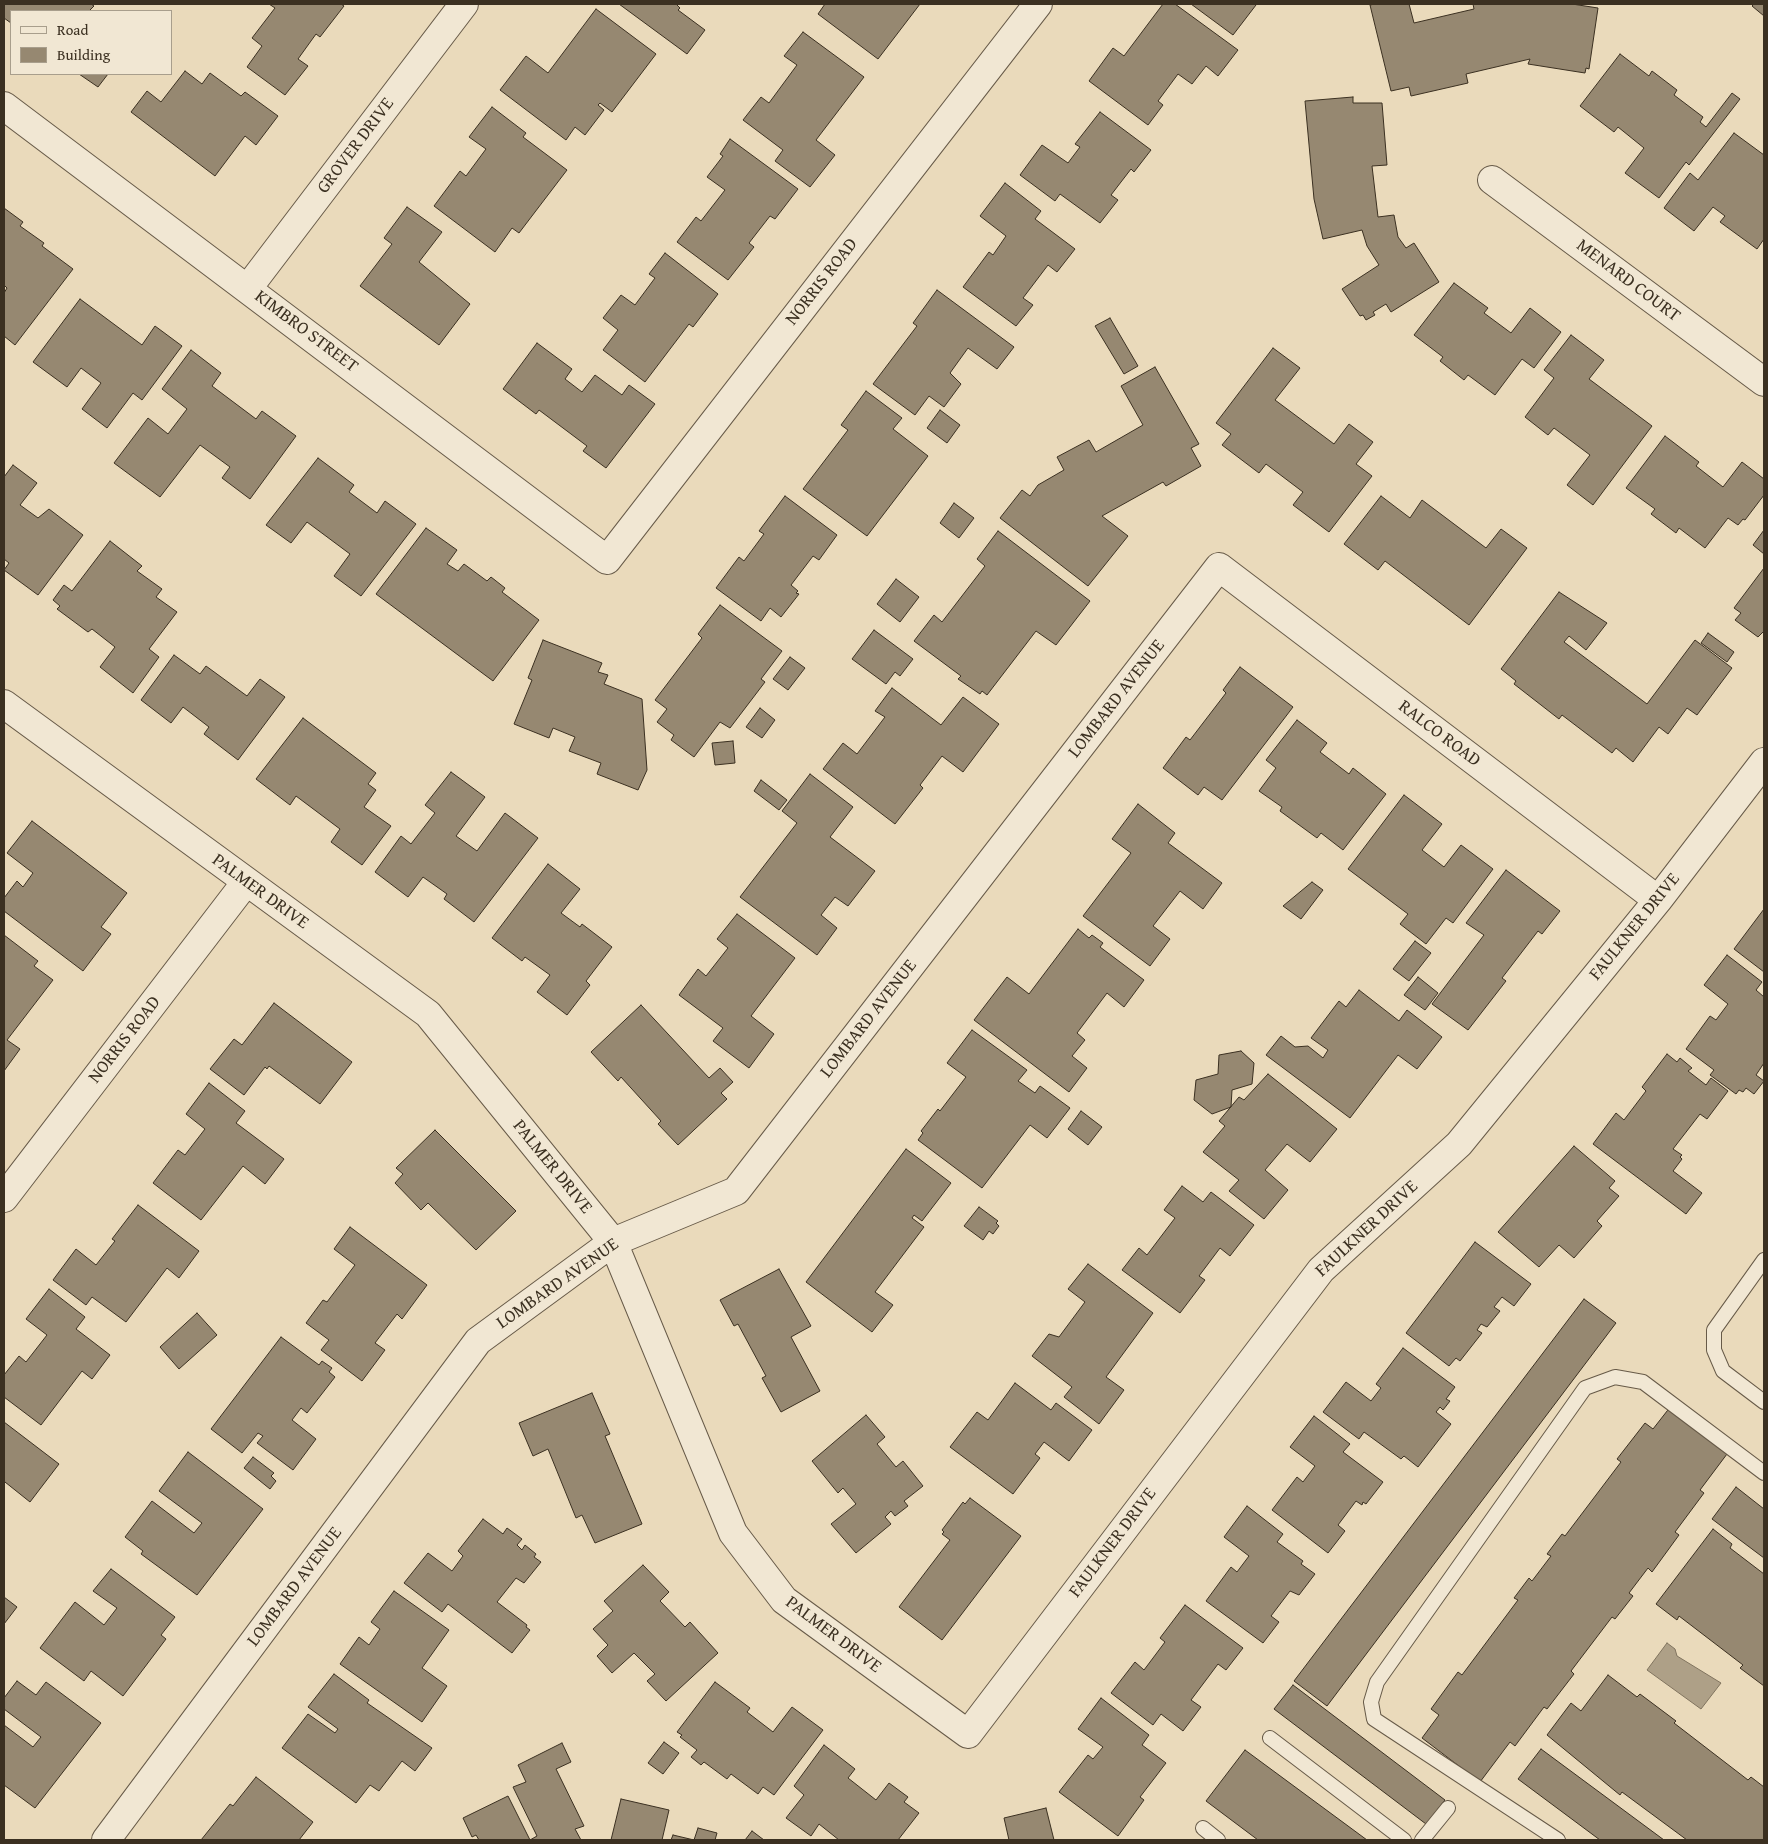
<!DOCTYPE html>
<style>
body{margin:0}
#map{position:relative;width:1768px;height:1844px;overflow:hidden;background:#eadabb;font-family:"Gentium Book Plus",serif}
canvas{display:block}
.frame{position:absolute;inset:0;border:5px solid #3b3021;pointer-events:none}
.legend{position:absolute;left:10px;top:10px;width:162px;height:65px;box-sizing:border-box;background:#f1e7d3;border:1px solid #a89e8c;margin:0;padding:6px 9px;list-style:none;font-size:15px;color:#3b3021}
.legend li{display:flex;align-items:center;gap:10px;height:25px}
.legend b{width:25px;border:1px solid #a89e8c}
</style>
<div id="map">
<canvas width="1768" height="1844"></canvas>
<div class="frame"></div>
<ul class="legend">
<li><b style="height:6px;background:#f1e7d3"></b>Road</li>
<li><b style="height:14px;background:#968871"></b>Building</li>
</ul>
</div>
<script>
const ctx = document.querySelector('canvas').getContext('2d');
ctx.lineJoin = 'round';
function paint(path, color) { ctx.fillStyle = color; ctx.fill(path, 'evenodd'); }
const shape = rows => new Path2D(rows.map(r => 'M' + r).join(''));
function strokePath(path, color, width, dash) { ctx.strokeStyle = color; ctx.lineWidth = width; ctx.lineCap = dash ? 'butt' : 'round'; ctx.setLineDash(dash || []); ctx.stroke(path); }
function drawText(font, color, halo, rows, align = 'center') {
  ctx.font = font + ' "Gentium Book Plus",serif'; ctx.lineWidth = 4; ctx.setLineDash([]); ctx.textBaseline = 'middle'; ctx.strokeStyle = halo; ctx.fillStyle = color; for (const [text, x, y, turn = 0] of rows) {
    ctx.save(); ctx.translate(x, y); ctx.rotate((+turn || 0) * Math.PI / 180); ctx.textAlign = isNaN(turn) ? turn : align; if (halo) ctx.strokeText(text, 0, 0); ctx.fillText(text, 0, 0); ctx.restore();
  }
}
const water = shape([
 [1667,1643,1675,1649,1677,1656,1721,1683,1701,1709,1647,1670,1667,1643]
]);
paint(water, '#aea087');
strokePath(water, '#80735e', 1);
const building = shape([
 [4,4,91,4,94,6,89,11,11,11,11,23,4,18,4,4],
 [269,4,341,4,344,6,320,37,316,34,298,59,308,66,285,95,247,67,262,46,252,38,275,8,269,4],
 [619,4,676,4,680,8,678,10,705,30,687,54,619,4],
 [825,4,920,4,878,59,818,14,825,4],
 [1163,4,1175,4,1238,50,1218,76,1206,66,1192,84,1178,74,1158,101,1163,105,1148,125,1089,81,1113,48,1124,56,1163,4],
 [1191,4,1254,4,1256,5,1233,35,1191,4],
 [1375,4,1409,4,1414,23,1474,9,1473,4,1572,4,1598,8,1589,69,1586,68,1585,73,1528,64,1530,59,1466,74,1468,83,1411,96,1409,87,1391,91,1370,5,1375,4],
 [1754,4,1764,4,1764,16,1752,6,1754,4],
 [596,9,656,54,612,112,600,103,598,105,604,110,585,135,575,127,566,140,500,90,526,56,548,73,596,9],
 [803,32,864,77,816,140,835,155,810,187,775,161,783,150,743,120,761,97,769,103,797,65,784,56,803,32],
 [1620,54,1649,76,1652,71,1677,90,1674,95,1703,117,1700,122,1706,127,1732,93,1740,99,1689,165,1686,162,1659,198,1625,173,1644,148,1618,127,1614,132,1580,106,1620,54],
 [185,71,202,84,210,73,241,96,245,92,278,116,256,145,245,136,215,176,131,112,147,91,161,102,185,71],
 [79,74,108,74,98,87,79,74],
 [1353,97,1353,103,1382,103,1387,165,1372,166,1378,217,1394,215,1398,237,1406,248,1414,243,1439,282,1391,312,1386,304,1373,312,1375,315,1366,320,1363,315,1360,316,1342,289,1379,265,1367,246,1362,230,1323,239,1314,199,1305,101,1353,97],
 [492,107,526,133,523,137,567,170,519,233,512,228,495,252,434,206,460,171,466,176,486,149,469,137,492,107],
 [1100,112,1151,150,1134,172,1131,169,1111,195,1118,200,1100,223,1060,194,1055,201,1020,175,1042,145,1068,163,1080,147,1075,144,1100,112],
 [1734,133,1764,155,1764,239,1757,249,1720,222,1725,216,1713,207,1694,231,1664,208,1690,173,1698,180,1734,133],
 [730,139,798,189,775,219,770,216,749,243,754,247,728,280,677,242,696,217,701,221,725,190,707,177,723,156,720,154,730,139],
 [1005,183,1041,211,1035,219,1075,249,1057,272,1048,265,1023,298,1033,305,1016,326,963,287,989,252,993,255,1006,236,980,216,1005,183],
 [407,207,442,232,419,262,470,304,439,345,360,286,392,244,384,238,407,207],
 [4,208,23,222,20,226,44,243,42,246,73,269,15,345,4,336,4,293,7,288,4,285,4,208],
 [665,253,718,294,693,327,689,324,645,382,603,350,618,330,603,318,621,295,635,305,655,278,649,274,665,253],
 [1454,283,1488,308,1484,313,1511,333,1530,308,1561,332,1534,368,1522,359,1495,395,1468,375,1464,380,1440,361,1443,357,1414,335,1454,283],
 [937,290,1014,347,997,369,968,348,950,373,961,384,944,407,929,396,915,415,873,384,917,326,913,323,937,290],
 [80,299,142,345,155,326,182,346,142,400,133,393,107,428,82,409,101,383,81,368,67,387,33,362,80,299],
 [1110,318,1138,366,1124,374,1095,326,1110,318],
 [1571,335,1604,360,1589,379,1652,426,1593,505,1567,485,1590,455,1554,428,1548,435,1525,417,1554,378,1544,370,1571,335],
 [537,343,572,369,565,379,582,392,595,375,622,395,629,385,655,404,606,468,583,451,587,446,539,410,536,414,503,389,537,343],
 [1273,348,1300,368,1275,400,1334,444,1349,424,1373,442,1356,464,1372,476,1329,532,1293,505,1303,492,1266,464,1259,473,1222,445,1231,434,1216,423,1273,348],
 [191,350,221,373,212,386,256,419,262,411,296,436,250,499,222,478,230,467,200,445,160,497,114,463,148,418,168,434,187,409,162,389,191,350],
 [1155,367,1199,444,1191,448,1201,466,1166,486,1163,482,1102,516,1128,536,1088,586,1000,518,1022,490,1030,496,1038,485,1064,470,1057,457,1089,440,1096,452,1143,425,1121,386,1155,367],
 [866,391,902,418,893,429,928,456,867,536,803,489,848,430,841,425,866,391],
 [940,410,960,425,947,443,927,428,940,410],
 [1665,436,1699,462,1696,466,1723,487,1742,462,1764,479,1764,495,1745,520,1743,519,1738,525,1728,518,1705,548,1679,528,1676,533,1651,514,1655,509,1626,488,1665,436],
 [318,458,354,485,349,492,377,513,385,501,416,524,361,596,334,576,350,554,307,522,291,543,266,525,318,458],
 [13,465,37,483,20,505,38,518,49,509,83,535,38,595,4,570,9,563,4,559,4,477,13,465],
 [785,496,837,535,819,560,813,556,791,585,798,591,796,593,799,594,781,617,770,608,761,621,716,588,739,557,744,561,764,534,759,531,785,496],
 [1381,496,1410,518,1422,500,1486,548,1501,529,1527,548,1469,625,1385,561,1378,570,1344,544,1381,496],
 [954,503,974,518,959,538,940,523,954,503],
 [426,528,457,550,447,564,458,571,464,564,487,581,491,577,505,588,502,592,539,620,493,681,376,594,426,528],
 [1764,530,1764,554,1753,545,1764,530],
 [998,531,1090,601,1056,645,1036,631,987,695,982,691,980,694,958,679,961,676,914,641,934,615,942,622,985,566,977,559,998,531],
 [110,541,142,566,137,571,162,589,156,597,177,612,149,649,159,657,133,693,100,667,115,647,92,629,88,632,57,609,60,606,53,600,64,585,72,591,110,541],
 [1764,568,1764,631,1758,637,1735,620,1741,613,1734,608,1764,568],
 [896,579,919,597,900,622,877,604,896,579],
 [1559,592,1607,623,1586,650,1569,636,1564,642,1647,704,1695,640,1732,668,1697,715,1687,708,1668,734,1659,727,1633,762,1616,748,1612,753,1562,715,1559,719,1514,684,1516,681,1501,669,1559,592],
 [720,605,782,651,761,679,765,682,730,728,720,722,694,757,671,740,674,735,657,722,667,709,655,700,702,638,698,634,720,605],
 [874,630,913,659,900,676,895,672,886,684,852,659,874,630],
 [1708,633,1734,652,1727,662,1701,643,1708,633],
 [543,640,602,663,598,672,608,675,604,684,642,699,647,770,638,790,597,774,601,763,569,751,575,737,553,728,549,738,514,724,532,680,528,678,543,640],
 [174,655,200,674,206,666,247,696,260,679,285,697,238,760,204,734,209,727,183,707,171,723,141,700,174,655],
 [790,657,805,668,788,690,773,679,790,657],
 [1240,667,1293,707,1222,800,1204,787,1198,795,1163,768,1186,737,1190,740,1226,693,1223,690,1240,667],
 [892,688,941,725,963,697,999,724,963,772,942,756,920,785,923,788,895,824,823,769,843,743,857,754,885,717,875,711,892,688],
 [760,708,775,720,762,738,746,727,760,708],
 [303,718,376,773,368,784,376,790,364,807,391,826,362,865,331,842,340,829,296,796,290,805,256,779,303,718],
 [1297,720,1327,743,1320,752,1349,774,1353,768,1386,794,1343,850,1321,833,1317,838,1280,811,1282,807,1259,791,1276,768,1266,760,1297,720],
 [733,741,735,763,715,765,712,743,733,741],
 [451,772,485,797,456,836,477,851,505,813,538,838,474,922,444,899,447,894,423,877,408,897,375,872,401,836,411,844,435,813,425,805,451,772],
 [810,774,853,807,830,837,875,871,848,906,835,897,821,915,837,928,817,955,740,897,797,823,782,811,810,774],
 [761,780,787,800,779,810,754,791,761,780],
 [1404,795,1442,824,1422,850,1444,867,1461,845,1493,869,1453,923,1446,918,1426,944,1400,924,1408,914,1348,869,1404,795],
 [1138,804,1175,833,1168,843,1222,883,1203,909,1180,891,1153,926,1170,939,1150,966,1083,916,1131,853,1112,839,1138,804],
 [32,821,127,893,101,927,111,934,83,971,4,911,4,898,17,881,23,887,33,873,7,853,32,821],
 [548,864,580,889,561,913,580,927,582,924,612,947,586,981,590,985,567,1015,537,992,550,975,525,957,522,961,492,938,548,864],
 [1506,870,1560,911,1542,934,1538,931,1502,978,1506,981,1468,1030,1432,1004,1484,935,1466,923,1506,870],
 [1312,882,1323,890,1301,919,1283,906,1312,882],
 [1764,909,1764,972,1734,949,1764,909],
 [737,914,795,958,751,1016,774,1034,749,1068,713,1041,723,1028,679,995,698,969,706,976,728,948,717,939,737,914],
 [1078,929,1089,938,1092,935,1103,943,1100,947,1144,980,1124,1007,1107,993,1077,1033,1085,1040,1072,1056,1087,1068,1069,1092,974,1020,1007,977,1029,994,1078,929],
 [4,935,38,961,34,966,53,980,7,1040,20,1049,4,1071,4,935],
 [1415,941,1431,953,1409,981,1393,969,1415,941],
 [1727,955,1762,982,1756,990,1764,997,1764,1063,1756,1075,1764,1081,1754,1094,1746,1088,1743,1092,1739,1090,1736,1094,1710,1075,1714,1070,1686,1049,1710,1016,1716,1020,1728,1004,1704,985,1727,955],
 [1418,977,1438,993,1425,1010,1404,995,1418,977],
 [1359,990,1399,1021,1407,1010,1442,1037,1417,1069,1398,1055,1350,1118,1266,1055,1281,1036,1295,1047,1308,1046,1323,1058,1328,1050,1311,1038,1339,1001,1346,1007,1359,990],
 [274,1003,352,1062,320,1104,269,1066,267,1069,265,1067,244,1095,210,1069,234,1039,242,1045,274,1003],
 [641,1005,709,1078,720,1068,733,1082,721,1093,727,1099,678,1145,658,1124,661,1121,621,1077,618,1081,591,1052,641,1005],
 [972,1030,1027,1070,1018,1081,1035,1093,1040,1086,1070,1108,1047,1138,1030,1125,982,1188,918,1140,923,1133,921,1131,938,1109,940,1111,966,1077,947,1063,972,1030],
 [1241,1051,1254,1063,1252,1084,1232,1090,1231,1107,1212,1114,1194,1100,1196,1080,1218,1074,1219,1055,1241,1051],
 [1667,1054,1677,1062,1680,1058,1692,1068,1688,1071,1706,1085,1711,1078,1728,1091,1707,1119,1700,1114,1673,1149,1682,1155,1680,1157,1682,1159,1673,1171,1702,1193,1686,1214,1593,1144,1616,1113,1624,1120,1646,1091,1642,1087,1667,1054],
 [1268,1074,1337,1129,1310,1162,1287,1144,1265,1170,1288,1190,1264,1219,1229,1191,1239,1180,1203,1152,1225,1126,1219,1121,1239,1097,1244,1100,1268,1074],
 [209,1083,245,1111,236,1123,284,1159,265,1184,243,1166,201,1220,153,1183,178,1150,185,1155,205,1129,186,1114,209,1083],
 [1081,1111,1102,1127,1088,1145,1068,1129,1081,1111],
 [435,1130,516,1211,476,1250,428,1203,421,1210,395,1183,403,1174,396,1168,435,1130],
 [1574,1146,1615,1181,1609,1188,1619,1196,1597,1221,1602,1226,1574,1258,1559,1245,1539,1267,1498,1232,1574,1146],
 [906,1149,951,1183,922,1221,914,1215,912,1218,924,1227,875,1292,893,1305,872,1332,806,1282,906,1149],
 [1182,1186,1203,1202,1211,1192,1254,1225,1230,1256,1220,1248,1199,1276,1205,1280,1180,1313,1122,1270,1139,1248,1147,1255,1175,1218,1164,1210,1182,1186],
 [138,1205,199,1251,179,1278,167,1268,126,1322,92,1297,86,1305,53,1280,76,1249,96,1265,115,1241,112,1239,138,1205],
 [979,1207,998,1221,996,1223,999,1226,993,1234,989,1231,983,1240,964,1226,979,1207],
 [350,1227,427,1285,402,1319,397,1314,375,1343,385,1350,362,1381,321,1350,329,1340,306,1323,323,1300,327,1302,355,1265,334,1249,350,1227],
 [1475,1242,1531,1284,1514,1306,1502,1297,1494,1307,1500,1311,1487,1327,1481,1324,1477,1330,1482,1333,1460,1361,1456,1358,1449,1366,1406,1333,1475,1242],
 [1088,1264,1153,1313,1106,1377,1124,1390,1099,1424,1064,1397,1072,1387,1032,1356,1049,1334,1059,1337,1085,1302,1068,1289,1088,1264],
 [779,1269,811,1326,791,1337,820,1391,781,1412,762,1378,766,1376,738,1324,734,1326,720,1300,779,1269],
 [49,1289,85,1317,76,1329,110,1355,92,1379,82,1371,41,1425,4,1397,4,1375,19,1356,26,1362,47,1335,26,1319,49,1289],
 [1584,1299,1616,1323,1327,1706,1294,1681,1584,1299],
 [197,1313,217,1335,179,1369,160,1347,197,1313],
 [281,1337,319,1365,322,1361,332,1368,329,1372,335,1377,307,1413,301,1408,292,1420,316,1439,293,1470,257,1443,263,1436,258,1433,242,1453,211,1429,281,1337],
 [1403,1348,1455,1387,1446,1399,1450,1401,1443,1410,1440,1407,1436,1412,1451,1424,1418,1467,1404,1456,1401,1459,1364,1432,1359,1439,1323,1412,1346,1382,1371,1401,1381,1388,1376,1384,1403,1348],
 [1015,1383,1051,1410,1056,1403,1092,1430,1069,1461,1044,1442,1035,1454,1040,1458,1013,1494,950,1447,977,1412,988,1420,1015,1383],
 [592,1393,610,1434,605,1436,642,1524,595,1543,582,1515,576,1518,548,1449,533,1456,519,1423,592,1393],
 [1671,1406,1730,1450,1700,1490,1704,1493,1675,1532,1679,1535,1652,1572,1648,1568,1629,1593,1633,1596,1615,1619,1612,1617,1571,1671,1574,1674,1547,1709,1544,1707,1515,1746,1510,1742,1480,1782,1422,1738,1439,1715,1431,1709,1458,1672,1462,1675,1518,1600,1514,1598,1529,1578,1532,1581,1551,1556,1547,1554,1562,1534,1565,1536,1621,1462,1617,1459,1645,1423,1653,1429,1671,1406],
 [866,1415,885,1437,877,1444,896,1467,903,1461,923,1486,904,1501,908,1506,895,1516,891,1511,885,1517,891,1524,856,1553,831,1524,856,1504,843,1488,838,1493,812,1461,866,1415],
 [1314,1416,1350,1444,1343,1452,1383,1482,1366,1504,1363,1502,1362,1505,1356,1501,1338,1525,1345,1531,1328,1553,1272,1510,1297,1477,1303,1482,1315,1466,1290,1447,1314,1416],
 [4,1422,59,1464,30,1502,5,1482,4,1484,4,1422],
 [188,1452,263,1509,197,1595,141,1554,143,1551,125,1537,152,1501,194,1533,202,1523,159,1491,188,1452],
 [253,1457,274,1473,271,1476,276,1481,270,1489,244,1468,253,1457],
 [1736,1487,1764,1509,1764,1558,1712,1519,1736,1487],
 [970,1498,1021,1536,942,1640,899,1607,950,1540,942,1534,944,1532,942,1530,963,1502,965,1504,970,1498],
 [1247,1506,1283,1534,1277,1542,1303,1561,1301,1564,1315,1574,1299,1595,1290,1591,1271,1616,1279,1622,1263,1643,1206,1601,1231,1567,1237,1572,1249,1556,1224,1537,1247,1506],
 [483,1519,503,1534,507,1528,522,1539,517,1545,522,1550,525,1545,536,1554,534,1557,541,1562,524,1583,516,1578,497,1602,527,1625,526,1627,530,1630,512,1653,448,1604,442,1612,404,1583,428,1553,452,1571,463,1556,458,1551,483,1519],
 [1713,1529,1732,1544,1730,1548,1764,1574,1764,1686,1740,1668,1743,1665,1679,1616,1677,1620,1656,1604,1713,1529],
 [643,1565,669,1592,660,1601,685,1627,690,1622,718,1653,666,1701,647,1681,655,1674,634,1653,612,1673,597,1656,608,1645,593,1629,613,1611,604,1601,643,1565],
 [111,1569,175,1617,161,1635,166,1639,123,1696,91,1671,84,1681,40,1648,75,1602,104,1625,117,1608,93,1591,111,1569],
 [394,1591,449,1630,422,1668,447,1686,422,1722,340,1664,359,1637,369,1645,380,1629,371,1622,394,1591],
 [4,1597,17,1607,4,1624,4,1597],
 [1185,1605,1243,1648,1226,1670,1218,1664,1191,1700,1201,1707,1183,1731,1161,1714,1153,1725,1111,1693,1135,1662,1144,1670,1165,1642,1160,1638,1185,1605],
 [334,1674,369,1700,367,1703,432,1748,415,1771,402,1761,379,1791,370,1785,356,1803,282,1748,308,1714,335,1733,338,1729,308,1707,334,1674],
 [1608,1675,1637,1697,1640,1694,1676,1721,1674,1723,1748,1780,1751,1777,1764,1787,1764,1840,1687,1840,1622,1792,1620,1795,1547,1735,1571,1703,1581,1711,1608,1675],
 [17,1681,36,1695,46,1682,101,1723,35,1808,4,1785,4,1725,33,1747,41,1737,4,1709,4,1698,17,1681],
 [715,1682,750,1708,747,1712,773,1732,792,1707,823,1730,774,1795,763,1787,758,1794,731,1774,727,1779,704,1762,701,1765,691,1757,697,1750,680,1737,682,1735,677,1732,715,1682],
 [1293,1685,1445,1800,1426,1824,1274,1709,1293,1685],
 [1101,1698,1149,1735,1142,1745,1166,1763,1140,1797,1144,1800,1118,1836,1059,1792,1088,1755,1093,1759,1103,1747,1078,1729,1101,1698],
 [664,1742,679,1753,663,1774,648,1763,664,1742],
 [562,1743,571,1762,556,1769,584,1826,575,1829,581,1840,479,1840,476,1835,472,1837,463,1818,508,1796,530,1840,537,1836,513,1787,526,1782,518,1765,562,1743],
 [824,1745,855,1769,848,1778,876,1800,889,1783,908,1797,904,1802,919,1813,898,1840,839,1840,819,1824,811,1836,786,1818,804,1795,794,1786,824,1745],
 [1541,1749,1664,1840,1600,1840,1518,1779,1541,1749],
 [1245,1750,1367,1840,1258,1840,1206,1801,1245,1750],
 [256,1777,313,1822,299,1840,201,1840,230,1804,233,1806,256,1777],
 [621,1799,669,1810,662,1840,611,1840,621,1799],
 [1046,1808,1054,1840,1009,1840,1004,1818,1046,1808],
 [698,1828,717,1833,715,1840,694,1840,698,1828],
 [752,1831,764,1840,745,1840,752,1831],
 [673,1835,694,1840,671,1840,673,1835]
]);
paint(building, '#968871');
strokePath(building, '#3b3021', 1);
const lane = shape([
 [1764,1260,1714,1330,1714,1350,1723,1371,1764,1402],
 [1270,1738,1404,1840],
 [1203,1828,1218,1840],
 [1422,1840,1448,1808],
 [1558,1840,1374,1719,1371,1702,1377,1682,1585,1388,1615,1377,1643,1382,1764,1473]
]);
const street = shape([
 [4,106,607,560,1038,4],
 [1492,180,1764,382],
 [248,288,464,4],
 [4,704,428,1014,613,1242,733,1533,784,1600,968,1734,1321,1270,1459,1144,1658,900,1764,762],
 [4,1198,246,882],
 [106,1840,478,1341,613,1242,736,1191,1219,567,1658,900]
]);
strokePath(lane, '#675a48', 16);
strokePath(street, '#675a48', 30);
strokePath(lane, '#f1e7d3', 14);
strokePath(street, '#f1e7d3', 28);
drawText('18px', '#3b3021', '#f1e7d3', [
 ["GROVER DRIVE",356,146,-53],
 ["MENARD COURT",1628,281,37],
 ["NORRIS ROAD",822,282,-52],
 ["KIMBRO STREET",306,332,37],
 ["LOMBARD AVENUE",1117,699,-52],
 ["RALCO ROAD",1439,734,37],
 ["PALMER DRIVE",260,892,36],
 ["FAULKNER DRIVE",1635,927,-51],
 ["LOMBARD AVENUE",869,1019,-52],
 ["NORRIS ROAD",125,1040,-52],
 ["PALMER DRIVE",552,1167,51],
 ["FAULKNER DRIVE",1367,1229,-43],
 ["LOMBARD AVENUE",558,1284,-35],
 ["FAULKNER DRIVE",1113,1543,-53],
 ["LOMBARD AVENUE",295,1587,-53],
 ["PALMER DRIVE",833,1635,37]
]);
</script>
